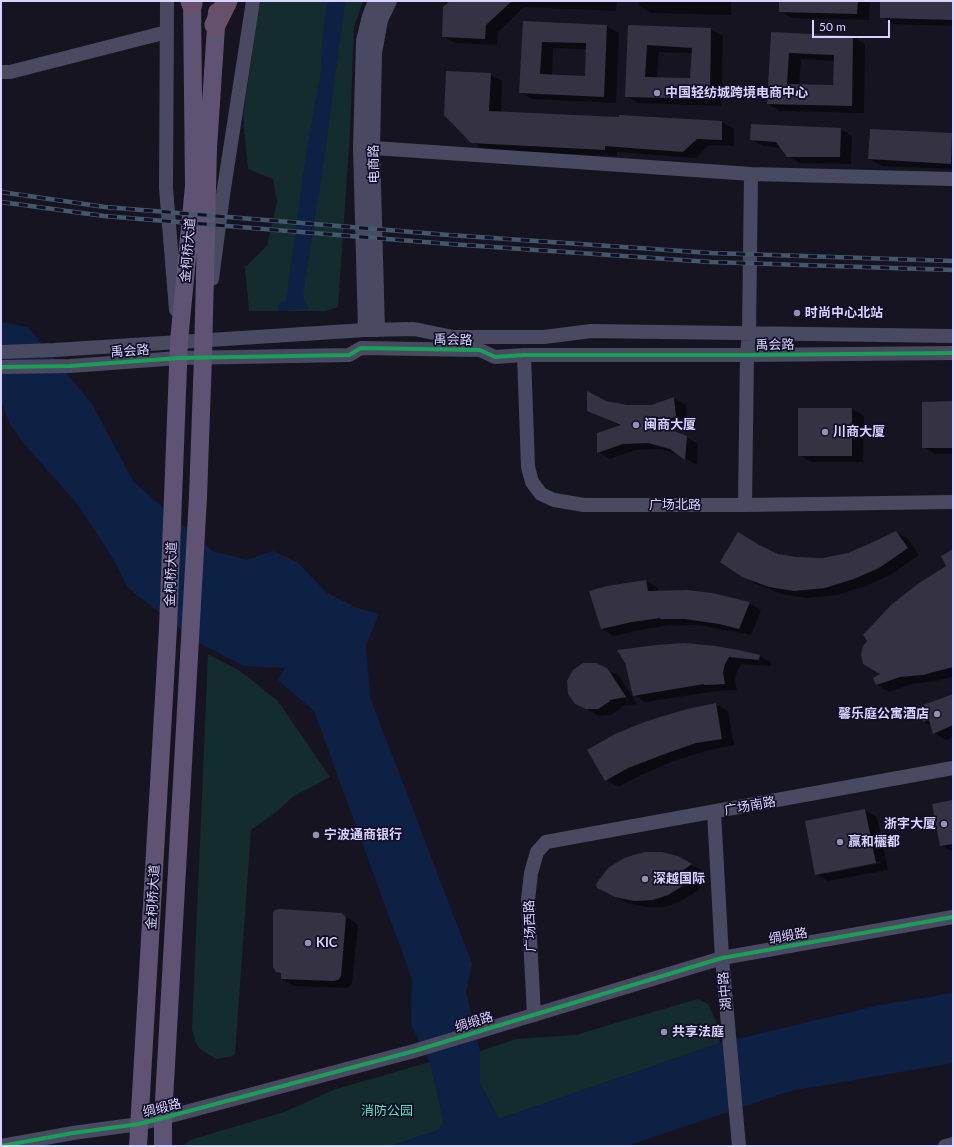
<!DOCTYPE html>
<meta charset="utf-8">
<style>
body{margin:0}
#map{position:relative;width:954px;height:1147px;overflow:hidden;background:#161421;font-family:Lato,sans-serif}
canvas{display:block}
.frame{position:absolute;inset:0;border:2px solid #d9d4ff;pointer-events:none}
.scale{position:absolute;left:812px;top:20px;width:78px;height:18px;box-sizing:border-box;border:2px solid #d9d4ff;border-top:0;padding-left:5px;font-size:12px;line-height:14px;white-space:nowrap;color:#d9d4ff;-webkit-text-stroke:3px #130f26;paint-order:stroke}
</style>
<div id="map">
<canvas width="954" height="1147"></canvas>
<div class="frame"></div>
<div class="scale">50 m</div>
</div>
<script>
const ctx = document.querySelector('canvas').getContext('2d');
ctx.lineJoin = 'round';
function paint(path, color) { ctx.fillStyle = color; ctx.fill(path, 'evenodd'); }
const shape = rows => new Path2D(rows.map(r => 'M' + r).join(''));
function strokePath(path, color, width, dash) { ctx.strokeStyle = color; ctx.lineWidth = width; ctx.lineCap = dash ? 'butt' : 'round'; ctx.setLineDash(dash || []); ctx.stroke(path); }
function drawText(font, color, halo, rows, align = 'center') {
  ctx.font = font + ' Lato,"Noto Sans SC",sans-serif'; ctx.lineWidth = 3.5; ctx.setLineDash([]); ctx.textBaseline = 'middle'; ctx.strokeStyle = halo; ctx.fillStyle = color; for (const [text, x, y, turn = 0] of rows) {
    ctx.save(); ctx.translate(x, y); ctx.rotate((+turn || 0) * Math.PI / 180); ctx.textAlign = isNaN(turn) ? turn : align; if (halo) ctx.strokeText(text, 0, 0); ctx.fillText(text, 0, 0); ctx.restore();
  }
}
paint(shape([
 [261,1,363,1,354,27,350,132,338,307,325,311,249,311,245,267,267,246,277,202,273,179,248,169,243,117,258,11],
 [208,654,240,671,278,701,330,777,294,796,276,812,251,830,235,1055,229,1057,216,1059,201,1050,195,1042,192,1029],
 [698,999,708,1004,716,1021,720,1043,499,1119,480,1083,480,1051,516,1039,576,1035,656,1011],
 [430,1062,444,1123,436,1131,391,1146,184,1146,190,1140,284,1112,336,1089]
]), '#132c2d');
paint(shape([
 [327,1,346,1,343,17,325,154,303,296,309,309,278,311,279,303,286,300,307,148,320,77,323,34],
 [1,322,28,327,92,404,133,481,212,551,247,560,273,551,297,562,327,593,355,607,379,614,366,645,370,697,472,964,466,992,480,1051,480,1083,499,1119,720,1043,880,1005,953,993,953,1063,790,1091,627,1146,391,1146,436,1131,444,1123,430,1062,411,1025,412,979,314,711,278,680,285,668,244,666,199,643,128,588,112,557,79,506,21,440,11,426,3,406,1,406]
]), '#0d2144');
paint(shape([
 [451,1,617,1,616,11,524,7,498,32,497,45,455,43,443,36],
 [640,1,731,1,731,15,652,13,639,6],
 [780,1,870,1,869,20,792,18,780,11],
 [881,1,953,1,953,26,893,24,881,17],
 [524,22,607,26,619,33,616,103,532,99,520,92],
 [553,48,587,49,586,77,552,76],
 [629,26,710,29,723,36,721,106,638,103,626,96],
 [659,52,692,53,691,79,657,78],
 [772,33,853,37,865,44,864,113,780,111,768,104],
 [801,59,835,61,833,86,799,86],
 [490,74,502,81,501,113,722,122,734,129,734,146,709,145,696,158,617,152,617,156,485,150,472,142],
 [840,129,852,136,851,164,800,163,787,156,782,148,763,146,751,139],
 [871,130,952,134,953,135,953,169,882,166,869,159],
 [674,398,686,405,687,423,664,429,686,437,698,444,697,465,679,455,661,449,635,450,610,459,598,452,621,426,601,417,588,410,606,401,627,406,651,406],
 [953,402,953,454,935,454,923,447],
 [852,409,864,416,863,462,811,462,799,455],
 [896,532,908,539,919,555,892,574,866,586,837,595,806,598,782,594,756,584,743,576,764,549,778,555,796,558,824,559,848,554],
 [953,551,953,677,935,681,912,684,889,692,877,685,882,674,947,567],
 [645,581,658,588,658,592,749,603,761,610,751,635,742,633,698,625,673,626,672,625,645,629,614,636,602,629],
 [739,651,760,656,772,663,771,666,742,664,737,671,735,680,737,690,716,691,646,702,634,695],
 [606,669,628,702,629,701,610,671,619,676,637,704,622,706,621,708,611,715,599,716,575,703],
 [953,695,953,737,946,740,934,733,932,726,924,722],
 [716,704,728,711,734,745,709,750,674,761,641,775,618,787,606,780,687,710],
 [953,801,953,852,941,845],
 [865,810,877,817,888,870,828,881,815,874],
 [881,861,881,863,825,874,825,872],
 [678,857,703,871,695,877,706,883,693,894,681,901,665,907,647,907,628,903,598,888],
 [341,914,353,921,358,926,352,983,350,986,346,988,294,986,282,979,282,974,277,971]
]), '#0007');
paint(shape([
 [450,1,512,1,486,25,485,39,442,37,443,7],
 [779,1,858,1,857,14,779,12],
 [880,1,953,1,953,20,880,18],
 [523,21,607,25,604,97,519,93],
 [542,42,586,43,585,76,540,74],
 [628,25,711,28,710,99,625,97],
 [647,45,692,48,690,78,645,77],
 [771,32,853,36,852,106,767,104],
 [789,53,834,55,833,85,787,84],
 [446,71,491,73,489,111,619,117,619,115,722,121,722,140,697,139,683,152,605,146,605,150,471,143,444,115],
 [751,124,841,128,840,157,787,157,776,142,750,140],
 [870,129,952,133,951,164,868,159],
 [587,391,606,401,627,405,651,405,674,397,676,417,651,422,687,436,685,460,670,449,648,443,623,444,597,453,597,433,621,425,587,411],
 [953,401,953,448,922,448,922,402],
 [798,408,852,408,852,456,798,456],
 [896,531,908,548,879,568,854,579,825,588,794,591,769,587,742,577,720,562,738,532,759,545,778,554,796,557,823,558,848,553,869,544],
 [953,549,953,667,923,675,900,677,876,685,873,678,880,674,863,664,861,655,863,646,867,641,863,635,891,605,919,583,946,566,941,556],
 [646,580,648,591,688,590,712,593,750,602,739,629,719,624,685,619,660,619,660,618,632,622,601,629,589,591,607,586],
 [685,643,715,646,739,650,760,655,759,660,729,657,725,664,723,672,725,684,704,685,704,684,633,696,625,663,617,650,656,645],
 [583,663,596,663,607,668,626,697,610,700,609,702,598,709,586,709,575,704,568,694,567,681,573,670],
 [953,694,953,725,933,734,929,720,923,722,918,707],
 [716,703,722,739,696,743,662,755,628,768,605,781,587,750,615,734,647,721,687,709],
 [953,800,953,844,940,846,932,804],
 [865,809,876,863,815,875,805,821],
 [644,852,662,852,678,856,692,864,682,871,695,875,681,887,668,895,653,900,634,901,615,897,597,888,596,884,608,868,624,858],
 [279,909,341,913,344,915,346,918,341,976,338,980,333,981,281,979,281,973,276,972,273,967,273,913,275,910]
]), '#343243');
strokePath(shape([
 [167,1,166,188,176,310],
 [1,72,10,72,167,32],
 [360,147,751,174,953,179],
 [212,279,223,195,253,1],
 [365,330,360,147,363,41,369,16,375,1],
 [378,330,373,148,375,53,381,20,390,1],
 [1,352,55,350,365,330,414,329,453,337,544,337,591,331,953,336],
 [524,355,528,467,532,482,541,494,554,500,584,505,745,505,953,502],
 [1,367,70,366,179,358,349,355,361,348,480,350,495,357,524,355,747,355,953,353],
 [745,505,747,355,749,333,751,174],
 [714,812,722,958,739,1146],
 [534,1015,528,900,531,873,537,852,546,842,953,768],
 [1,1146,73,1133,139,1124,163,1118,414,1051,722,958,953,917],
 [945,1146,953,1144]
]), '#4a4962', 14);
strokePath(shape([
 [138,1146,168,628,179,341,194,186,192,1],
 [163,1146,163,1118,198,497,203,357,208,148,217,12]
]), '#5e5373', 18);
strokePath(shape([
 [191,1,192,4],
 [215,25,227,1]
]), '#67516a', 21);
const rail = shape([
 [1,192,105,207,449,235,711,253,953,261],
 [1,202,104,216,449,244,711,262,953,270]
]);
strokePath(rail, '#43596b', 4.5);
strokePath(rail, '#130f26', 3, [9]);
strokePath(shape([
 [1,367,70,366,179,358,349,355,361,348,480,350,495,357,524,355,747,355,953,353],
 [1,1146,73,1133,139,1124,163,1118,414,1051,722,958,953,917]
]), '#1a9f57', 4);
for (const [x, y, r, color] of [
 [657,93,4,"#9591b1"],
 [797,313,4,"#9591b1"],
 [636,425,4,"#9591b1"],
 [825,432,4,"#9591b1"],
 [937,714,4,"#9591b1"],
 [944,824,4,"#9591b1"],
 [316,835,4,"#9591b1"],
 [840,842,4,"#9591b1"],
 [645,879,4,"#9591b1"],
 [308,943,4,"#9591b1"],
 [664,1032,4,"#9591b1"]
]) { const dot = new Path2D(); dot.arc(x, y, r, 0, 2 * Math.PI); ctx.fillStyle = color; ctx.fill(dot); strokePath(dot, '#130f26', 1.5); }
drawText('bold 13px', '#d9d4ff', '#130f26', [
 ["中国轻纺城跨境电商中心",665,93],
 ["时尚中心北站",805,313],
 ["闽商大厦",644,425],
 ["川商大厦",833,432],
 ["馨乐庭公寓酒店",929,714,"right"],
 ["浙宇大厦",936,824,"right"],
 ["宁波通商银行",324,835],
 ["赢和欐都",848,842],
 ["深越国际",653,879],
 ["KIC",316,943],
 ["共享法庭",672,1032]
], 'left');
drawText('13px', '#d9d4ff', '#130f26', [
 ["电商路",374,164,-91],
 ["金柯桥大道",188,250,-85],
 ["禹会路",453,340,1],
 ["禹会路",775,345,-1],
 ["禹会路",130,351,-4],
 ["广场北路",675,505],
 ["金柯桥大道",171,574,-88],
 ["广场南路",750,806,-10],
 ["金柯桥大道",153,897,-87],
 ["广场西路",530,926,-92],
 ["绸缎路",788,936,-10],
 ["湖中路",725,991,-95],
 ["绸缎路",474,1022,-17],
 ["绸缎路",162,1108,-14]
]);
drawText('13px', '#5fe0c0', '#130f26', [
 ["消防公园",387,1111]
]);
</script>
